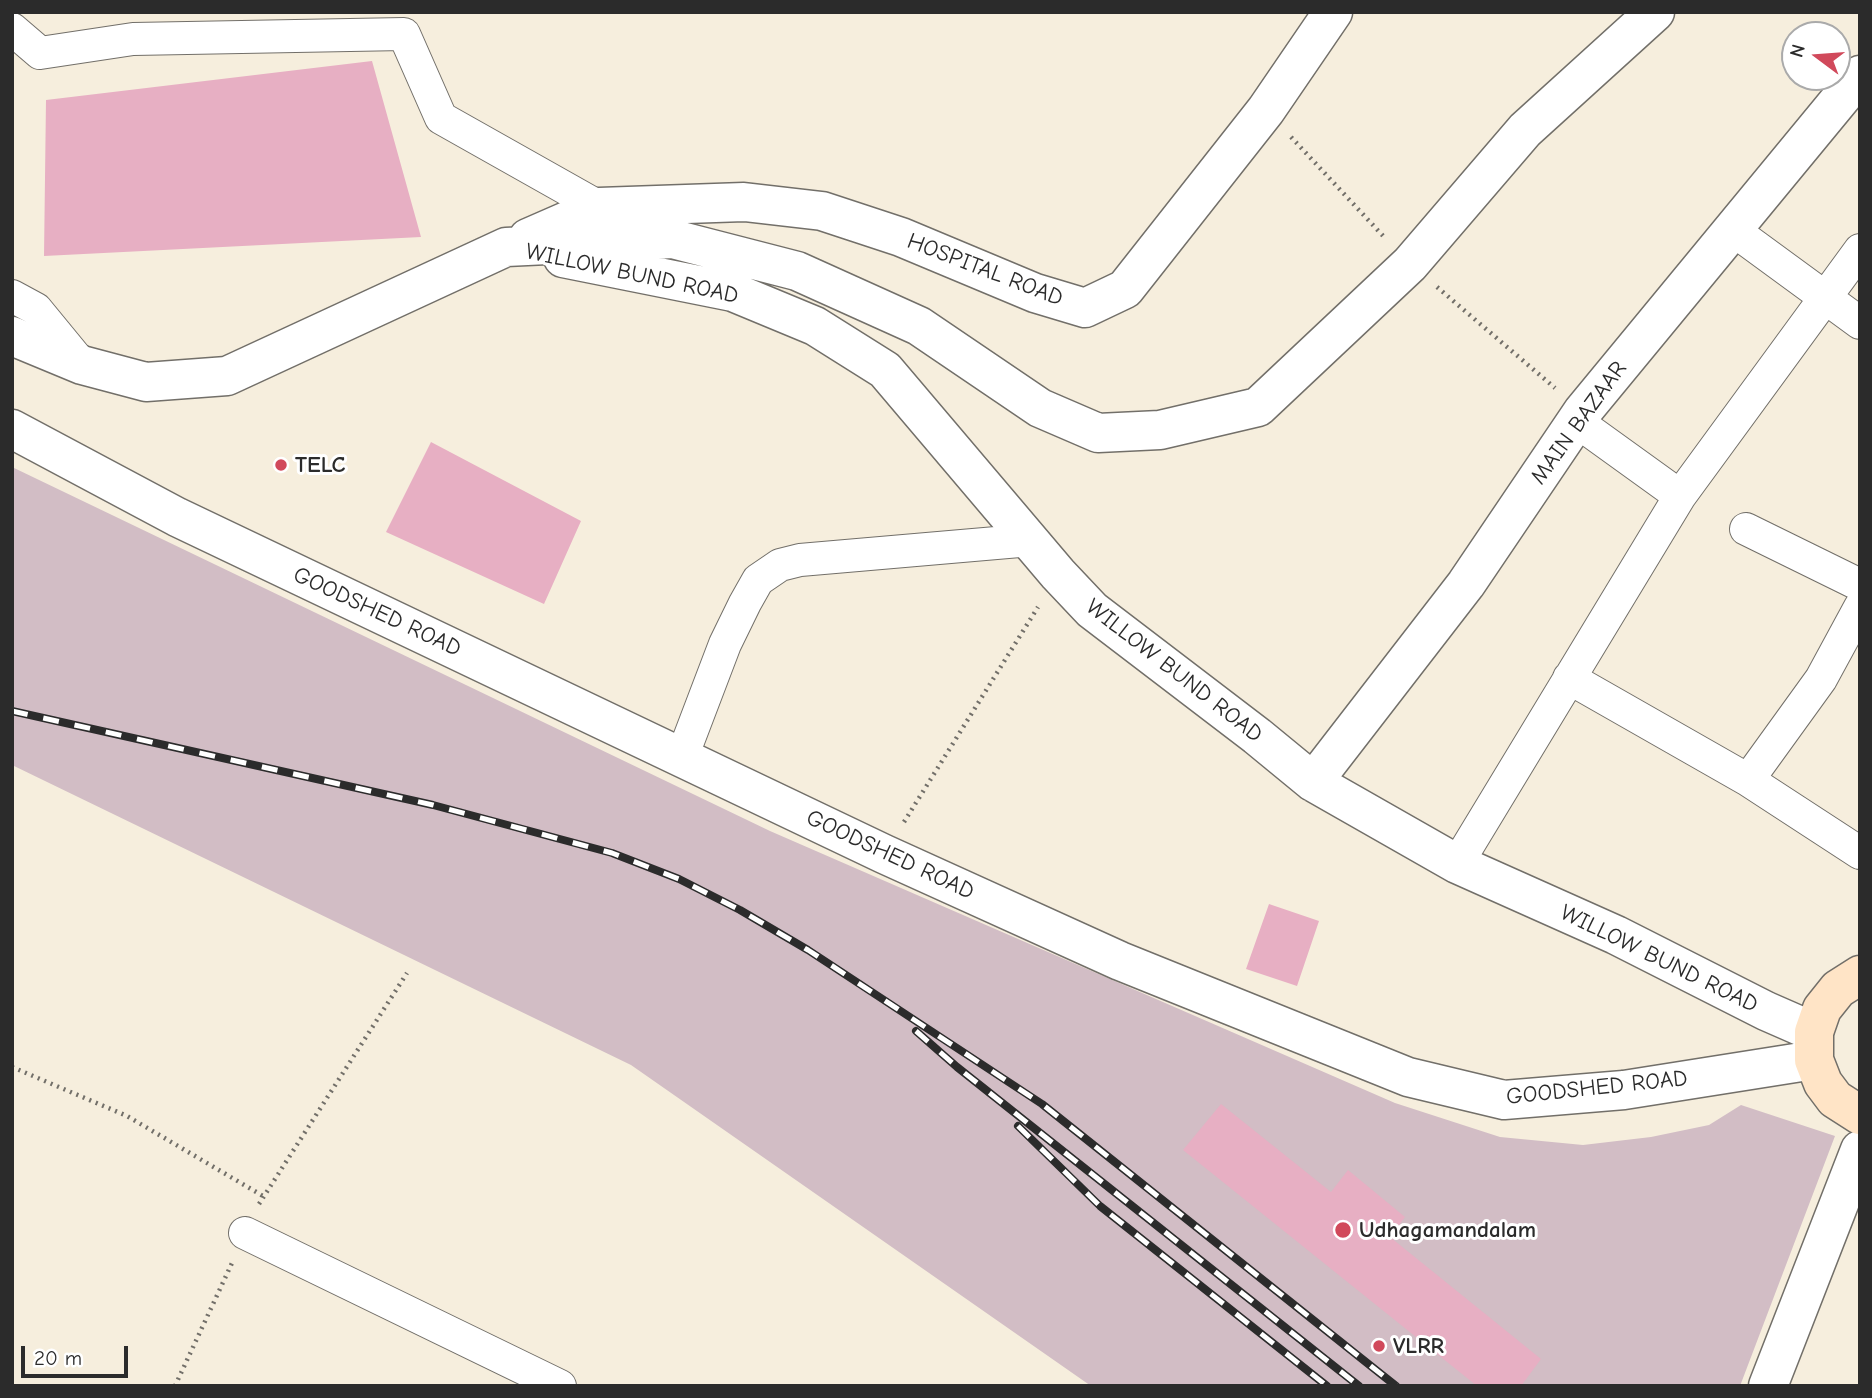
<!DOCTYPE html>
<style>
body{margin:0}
#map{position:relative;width:1872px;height:1398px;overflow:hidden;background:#f6eedd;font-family:"Comic Neue",sans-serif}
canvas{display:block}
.frame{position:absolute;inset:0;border:14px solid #2b2b2b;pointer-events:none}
.north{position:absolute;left:1781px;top:21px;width:70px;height:70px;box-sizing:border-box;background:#fff;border:2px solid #aaa;border-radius:50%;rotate:286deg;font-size:19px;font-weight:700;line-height:28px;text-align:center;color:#2b2b2b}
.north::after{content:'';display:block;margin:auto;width:24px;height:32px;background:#d1495b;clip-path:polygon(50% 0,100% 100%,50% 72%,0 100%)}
.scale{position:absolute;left:21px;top:1346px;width:107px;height:32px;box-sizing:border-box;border:4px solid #2b2b2b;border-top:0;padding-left:9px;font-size:21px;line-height:24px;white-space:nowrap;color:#2b2b2b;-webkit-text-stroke:5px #fff;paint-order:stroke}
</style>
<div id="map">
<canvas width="1872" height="1398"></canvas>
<div class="frame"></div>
<div class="north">N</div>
<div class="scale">20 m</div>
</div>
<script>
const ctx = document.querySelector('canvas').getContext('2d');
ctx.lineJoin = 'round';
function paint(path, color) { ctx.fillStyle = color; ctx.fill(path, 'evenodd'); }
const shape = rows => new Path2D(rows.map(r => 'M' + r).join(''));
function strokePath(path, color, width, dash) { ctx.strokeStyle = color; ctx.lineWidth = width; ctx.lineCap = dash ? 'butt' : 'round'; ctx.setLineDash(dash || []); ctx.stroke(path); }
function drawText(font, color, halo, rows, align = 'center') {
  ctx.font = font + ' "Comic Neue",sans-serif'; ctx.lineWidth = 6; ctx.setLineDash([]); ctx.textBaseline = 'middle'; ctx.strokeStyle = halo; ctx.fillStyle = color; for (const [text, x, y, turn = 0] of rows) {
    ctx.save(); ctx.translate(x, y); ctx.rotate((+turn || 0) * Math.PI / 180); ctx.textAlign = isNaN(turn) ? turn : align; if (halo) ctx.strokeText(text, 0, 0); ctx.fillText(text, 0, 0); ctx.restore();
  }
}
paint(shape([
 [12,467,770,831,1395,1103,1500,1137,1583,1145,1651,1137,1709,1125,1741,1105,1835,1136,1740,1386,1091,1386,631,1065,12,765]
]), '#d2bdc5');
paint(shape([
 [372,61,421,237,44,256,46,100],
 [431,442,581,521,544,604,386,532],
 [1269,904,1319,921,1297,986,1246,969],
 [1221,1104,1331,1192,1348,1170,1405,1217,1390,1237,1541,1359,1521,1386,1477,1386,1183,1150]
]), '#e7afc3');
const minor = shape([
 [12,29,40,53,133,39,404,34,441,118,599,207],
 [1733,230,1860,323],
 [12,296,36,309,82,365],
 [1576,421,1680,496],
 [1746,529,1860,585],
 [1569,678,1748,780,1860,853],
 [682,757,725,644,745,603,758,580,780,565,800,560,1031,540],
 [1748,780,1821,679,1860,607],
 [1457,864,1680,496,1860,250],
 [245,1233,560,1386]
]);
const tertiary = shape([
 [528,238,599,207,744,202,822,211,901,237,1035,293,1085,308,1125,289,1266,110,1333,12],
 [563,258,733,292,815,326,885,370,1058,574,1092,610,1257,736,1313,782,1457,864,1616,935,1766,1011,1814,1032],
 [12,336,82,365,146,382,227,376,506,247,673,239,797,271,919,326,1040,408,1098,433,1160,430,1258,407,1410,264,1525,130,1655,12],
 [12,429,177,517,884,854,1120,961,1408,1077,1504,1100,1624,1090,1814,1060],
 [1313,782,1466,584,1583,411,1860,75],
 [1768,1386,1860,1150]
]);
const secondary = shape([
 [1860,975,1838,989,1822,1009,1814,1032,1814,1060,1823,1083,1835,1099,1860,1115]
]);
strokePath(minor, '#726f69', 34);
strokePath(tertiary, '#726f69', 41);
strokePath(secondary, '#726f69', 41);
strokePath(shape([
 [1291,137,1385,238],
 [1437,287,1555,388],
 [904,822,1038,607],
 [12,1067,127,1116,263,1196],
 [259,1204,407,973],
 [175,1386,232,1263]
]), '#726f69', 4.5, [2, 5]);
strokePath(minor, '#fff', 32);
strokePath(tertiary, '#fff', 38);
strokePath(secondary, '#ffe4c6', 38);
const rail = shape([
 [12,711,433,805,612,853,679,879,740,910,808,950,1042,1104,1396,1386],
 [916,1031,957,1067,1359,1386],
 [1018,1126,1100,1206,1327,1386]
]);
strokePath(rail, '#2b2b2b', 8);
strokePath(rail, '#fff', 5, [16]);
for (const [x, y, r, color] of [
 [281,465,7,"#d1495b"],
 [1343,1230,9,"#d1495b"],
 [1379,1346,7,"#d1495b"]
]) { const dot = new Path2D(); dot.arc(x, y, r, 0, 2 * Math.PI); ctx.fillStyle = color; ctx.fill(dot); strokePath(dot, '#fff', 2.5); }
drawText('23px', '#2b2b2b', '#fff', [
 ["HOSPITAL ROAD",985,270,21],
 ["WILLOW BUND ROAD",632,274,12],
 ["MAIN BAZAAR",1579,423,-54],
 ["GOODSHED ROAD",377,612,25],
 ["WILLOW BUND ROAD",1174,671,38],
 ["GOODSHED ROAD",890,855,25],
 ["WILLOW BUND ROAD",1659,959,26],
 ["GOODSHED ROAD",1597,1088,-6]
]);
drawText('bold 23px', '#2b2b2b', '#fff', [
 ["TELC",295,465],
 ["Udhagamandalam",1359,1230],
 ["VLRR",1393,1346]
], 'left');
</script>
